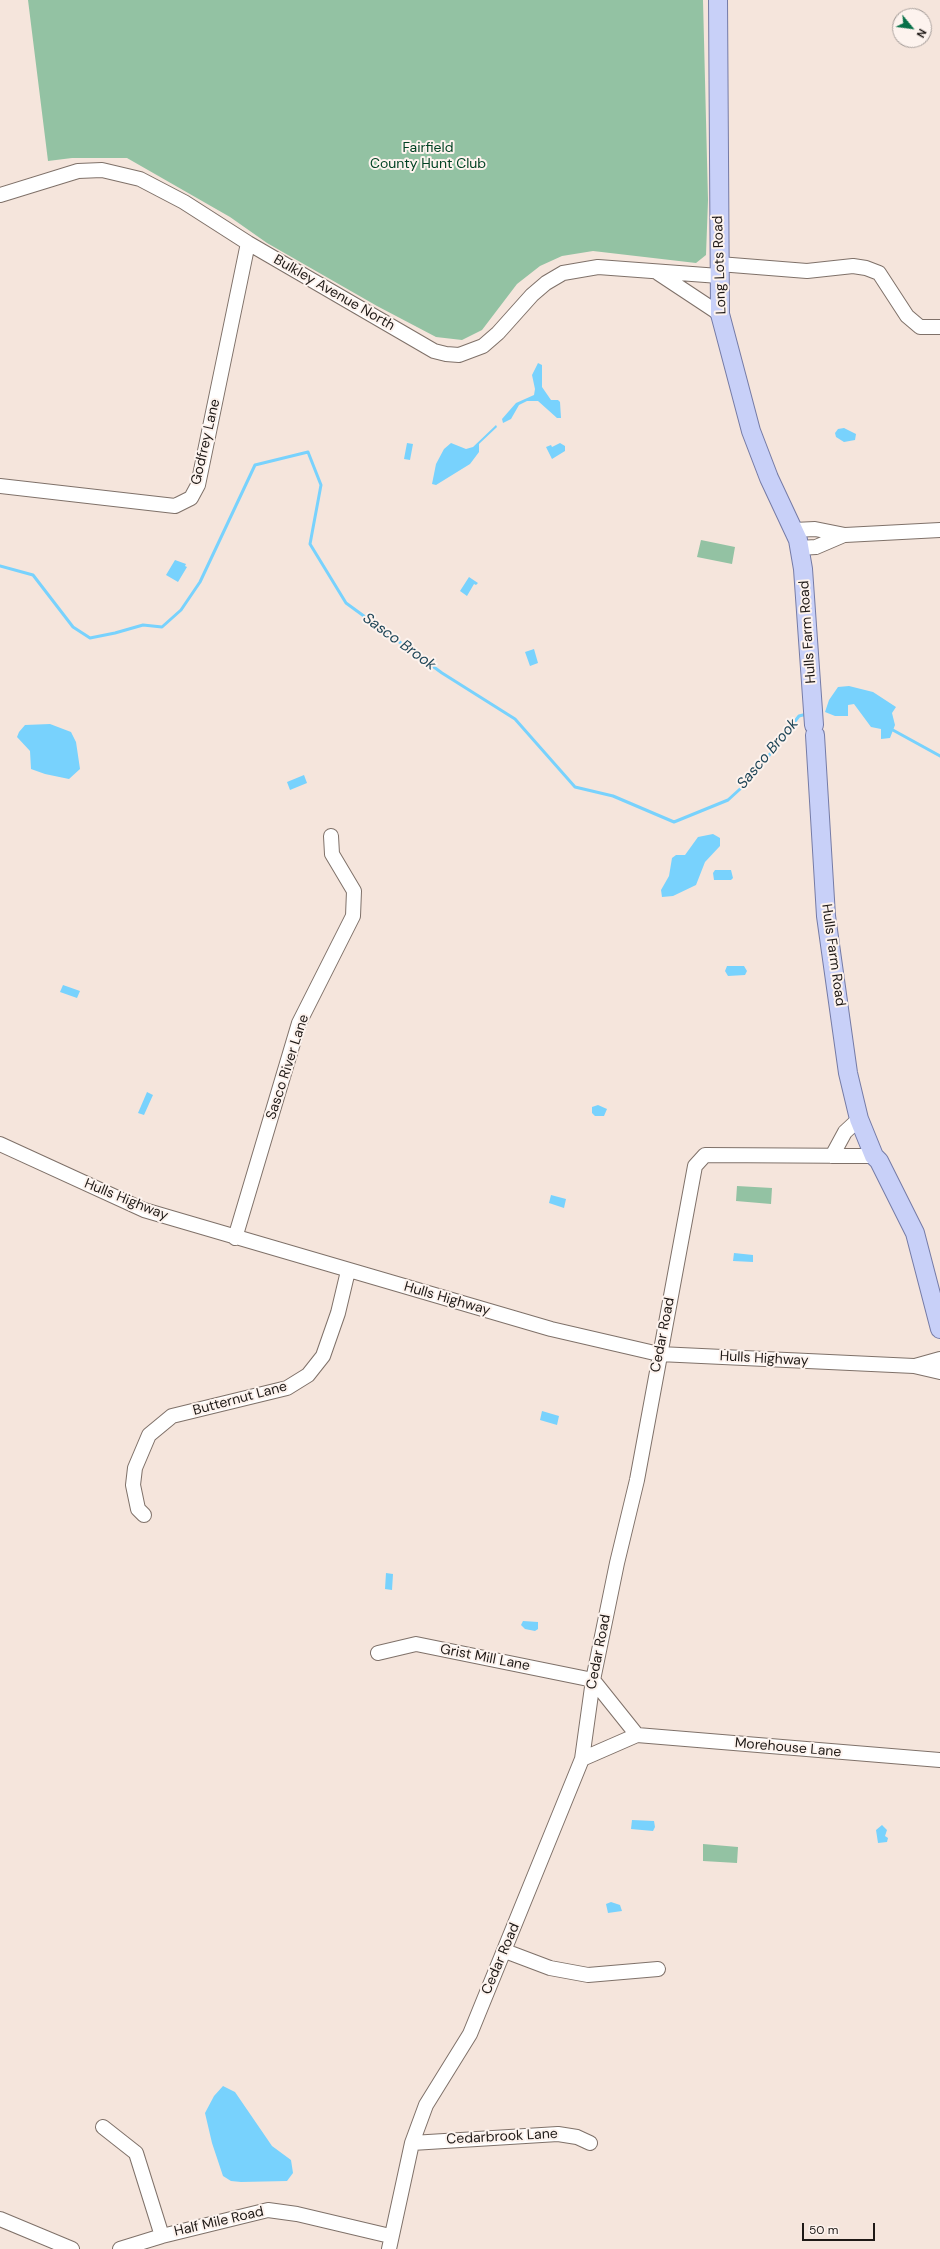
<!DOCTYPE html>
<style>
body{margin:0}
#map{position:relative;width:940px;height:2249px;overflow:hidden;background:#f5e5dc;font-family:"DM Sans",sans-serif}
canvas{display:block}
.north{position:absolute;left:892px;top:8px;width:40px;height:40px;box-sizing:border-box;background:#fdf3ee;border:1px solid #a49c98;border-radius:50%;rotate:119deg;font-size:11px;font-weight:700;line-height:16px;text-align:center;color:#1e1916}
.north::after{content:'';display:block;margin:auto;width:14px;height:18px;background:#077048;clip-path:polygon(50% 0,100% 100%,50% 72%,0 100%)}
.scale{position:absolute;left:802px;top:2223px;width:73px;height:18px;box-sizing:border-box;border:2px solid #1e1916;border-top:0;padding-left:5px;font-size:12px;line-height:14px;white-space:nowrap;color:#1e1916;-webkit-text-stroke:3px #fdf3ee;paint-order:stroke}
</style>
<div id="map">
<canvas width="940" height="2249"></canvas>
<div class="north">N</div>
<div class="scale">50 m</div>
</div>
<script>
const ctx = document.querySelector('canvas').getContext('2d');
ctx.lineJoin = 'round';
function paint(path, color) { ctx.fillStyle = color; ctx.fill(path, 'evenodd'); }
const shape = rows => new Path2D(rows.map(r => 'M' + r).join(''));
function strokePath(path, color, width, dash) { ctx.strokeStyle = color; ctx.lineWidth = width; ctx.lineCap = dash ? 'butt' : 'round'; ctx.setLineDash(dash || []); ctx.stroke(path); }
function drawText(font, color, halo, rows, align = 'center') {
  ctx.font = font + ' "DM Sans",sans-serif'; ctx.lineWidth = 4; ctx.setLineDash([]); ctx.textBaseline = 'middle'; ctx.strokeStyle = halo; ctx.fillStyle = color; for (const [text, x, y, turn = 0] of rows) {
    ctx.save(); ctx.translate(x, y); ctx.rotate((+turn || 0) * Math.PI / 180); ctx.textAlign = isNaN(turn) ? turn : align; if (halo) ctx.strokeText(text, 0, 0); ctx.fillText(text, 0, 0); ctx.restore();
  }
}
paint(shape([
 [28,0,703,0,708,200,706,255,696,263,593,251,562,256,540,266,517,284,482,330,462,340,436,337,377,306,267,243,230,217,127,158,72,158,48,161],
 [701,540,735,547,732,564,697,557],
 [737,1186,772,1188,771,1204,736,1201],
 [703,1844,738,1847,737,1863,703,1861]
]), '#93c2a3');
paint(shape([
 [538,363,542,365,542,387,551,400,558,400,560,402,561,418,557,418,538,401,527,401,519,405,511,419,503,423,502,419,516,403,534,395,535,389,532,375],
 [496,425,497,427,479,444,479,452,470,464,436,485,432,484,436,464,444,449,451,443,466,449,473,447],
 [844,428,856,434,855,440,844,442,836,437,835,433,838,429],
 [407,443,413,444,410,460,404,459],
 [560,443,565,446,565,451,552,459,546,447,551,445,552,447],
 [175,560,186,564,185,566,187,567,178,582,166,575],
 [469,577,478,583,476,585,474,584,467,596,460,591],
 [534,649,538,663,530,666,525,652],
 [849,686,873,692,896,707,892,713,895,725,890,738,881,739,881,729,871,727,854,704,848,705,848,716,835,716,825,712,829,700,838,687],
 [50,724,71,732,76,742,80,769,69,779,45,774,31,769,30,751,17,737,19,732,25,725],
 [304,775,307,783,290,790,287,782],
 [713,834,720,838,720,846,705,862,696,885,673,896,662,897,661,890,669,876,672,858,676,855,685,855,698,837],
 [715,870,731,870,733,878,731,880,714,880,713,873],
 [727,966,744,966,747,971,745,975,728,976,725,971],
 [63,985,80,991,77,998,60,992],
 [147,1092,153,1095,144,1115,138,1113],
 [598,1105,607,1109,604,1116,595,1116,592,1113,592,1107],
 [551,1195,566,1199,564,1208,549,1203],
 [734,1253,753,1255,753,1262,733,1261],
 [542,1411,559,1416,557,1425,540,1420],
 [386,1573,393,1574,392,1590,385,1589],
 [523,1621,538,1622,538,1629,535,1631,525,1629,521,1625],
 [632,1820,654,1821,655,1827,653,1831,631,1829],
 [882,1825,887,1830,885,1836,888,1838,887,1842,878,1843,876,1830],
 [611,1902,620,1905,622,1911,608,1913,606,1904],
 [223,2086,235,2092,272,2146,291,2160,293,2173,287,2181,241,2182,231,2181,223,2176,212,2143,205,2113,214,2096]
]), '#78d2fd');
strokePath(shape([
 [0,566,33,575,73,627,90,638,115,633,143,625,162,627,181,610,200,582,255,465,308,452,321,485,310,544,346,603,442,673,515,719,575,787,613,796,674,822,728,800,751,779,799,716,807,714],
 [891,729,940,756]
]), '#78d2fd', 3);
const minor = shape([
 [0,195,78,171,102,170,140,179,184,202,248,243,434,351,446,354,459,355,483,346,498,333,532,295,546,283,563,273,598,267,719,276],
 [719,264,807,271,853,266,866,268,879,273,907,316,920,327,940,327],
 [658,273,720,314],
 [0,486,175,506,191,498,198,485,248,243],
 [794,530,815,529,845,535,940,530],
 [799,548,816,547,844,535],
 [0,1144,144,1210,551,1329,659,1354,914,1366,940,1372],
 [832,1156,845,1132,859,1119],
 [235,1238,299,1023,353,916,354,891,332,854,331,836],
 [915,1366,940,1359],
 [144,1515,138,1509,133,1485,135,1468,149,1435,172,1416,287,1388,308,1375,323,1356,338,1313,348,1271],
 [378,1653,416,1644,593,1680,637,1735],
 [582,1759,637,1735,940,1760],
 [505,1951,550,1968,588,1975,658,1969],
 [103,2127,136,2153,162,2236],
 [412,2143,558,2134,577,2137,590,2143],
 [0,2219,72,2249],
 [120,2249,162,2236,268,2210,297,2214,390,2236],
 [389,2249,412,2143,426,2105,470,2034,582,1759,593,1680,617,1563,637,1480,695,1166,705,1155,874,1156]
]);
const major = shape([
 [718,0,720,314,751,431,769,478,798,540,803,569,814,725],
 [815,735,826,916,848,1073,859,1119,874,1156,879,1161,915,1233,940,1329]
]);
strokePath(minor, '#7f7169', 16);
strokePath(major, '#757ba6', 20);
strokePath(minor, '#fff', 14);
strokePath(major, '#c8d0f8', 18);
drawText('14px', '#004223', '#fdf3ee', [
 ["Fairfield",428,148],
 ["County Hunt Club",428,164]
]);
drawText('14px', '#1e1916', '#fdf3ee', [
 ["Long Lots Road",720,265,-92],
 ["Bulkley Avenue North",334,293,30],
 ["Godfrey Lane",206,442,-77],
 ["Hulls Farm Road",808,632,-94],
 ["Hulls Farm Road",833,955,82],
 ["Sasco River Lane",288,1067,-72],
 ["Hulls Highway",126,1200,22],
 ["Hulls Highway",447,1299,16],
 ["Cedar Road",663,1335,-79],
 ["Hulls Highway",764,1359,3],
 ["Butternut Lane",240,1399,-15],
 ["Cedar Road",599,1652,-79],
 ["Grist Mill Lane",485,1658,11],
 ["Morehouse Lane",788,1748,5],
 ["Cedar Road",501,1959,-67],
 ["Cedarbrook Lane",502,2137,-3],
 ["Half Mile Road",219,2222,-13]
]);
drawText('italic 15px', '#1d4456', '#fdf3ee', [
 ["Sasco Brook",399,642,36],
 ["Sasco Brook",768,754,-50]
]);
</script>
